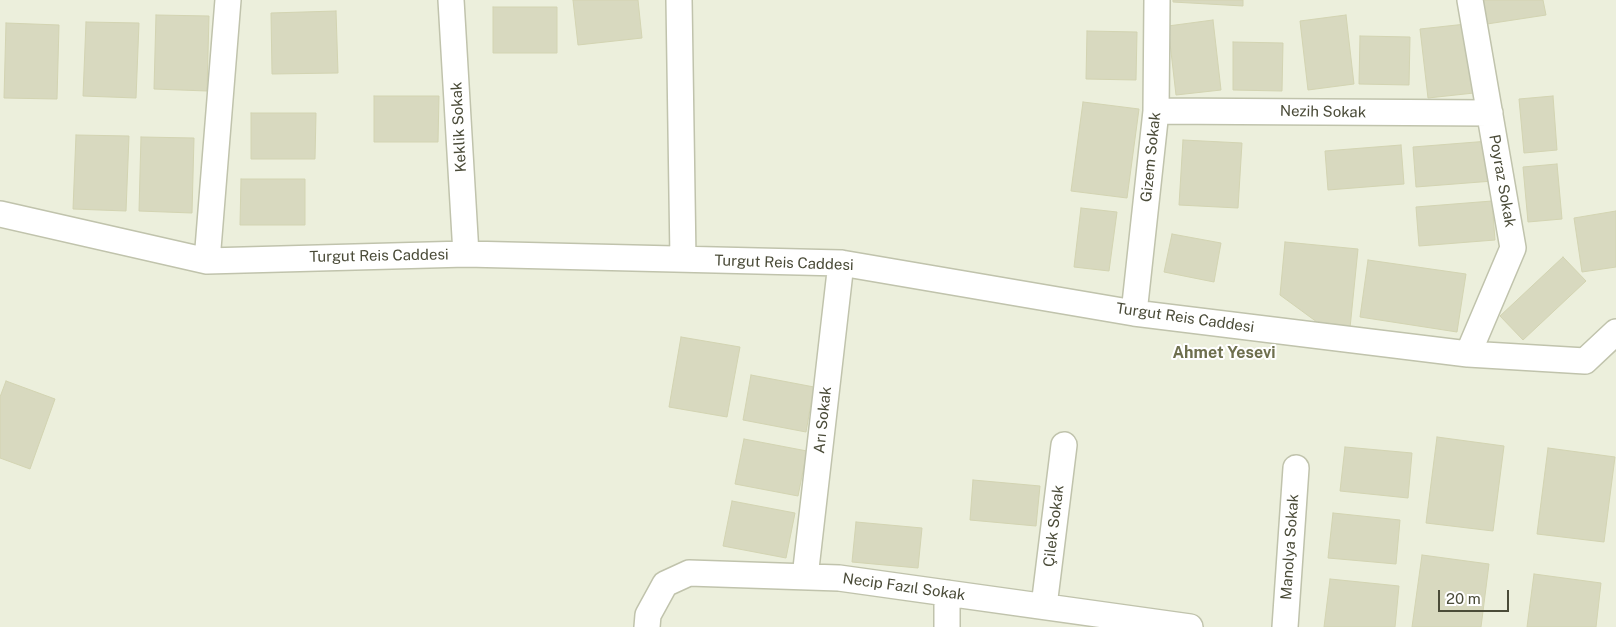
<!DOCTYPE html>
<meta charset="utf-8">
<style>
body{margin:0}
#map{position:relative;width:1616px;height:627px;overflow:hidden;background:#f5f6eb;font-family:"Public Sans",sans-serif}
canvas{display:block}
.scale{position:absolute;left:1438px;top:590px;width:71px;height:22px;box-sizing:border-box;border:2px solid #4a4b38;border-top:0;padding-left:6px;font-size:15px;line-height:18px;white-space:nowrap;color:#4a4b38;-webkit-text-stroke:4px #fff;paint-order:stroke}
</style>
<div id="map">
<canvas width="1616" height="627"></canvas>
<div class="scale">20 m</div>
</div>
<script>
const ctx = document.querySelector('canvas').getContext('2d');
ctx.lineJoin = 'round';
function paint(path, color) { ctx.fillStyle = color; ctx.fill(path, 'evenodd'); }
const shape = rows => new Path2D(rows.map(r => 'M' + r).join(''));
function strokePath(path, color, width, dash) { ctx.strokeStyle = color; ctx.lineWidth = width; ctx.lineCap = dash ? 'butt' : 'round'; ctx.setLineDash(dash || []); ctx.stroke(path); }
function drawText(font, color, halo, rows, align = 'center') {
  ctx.font = font + ' "Public Sans",sans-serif'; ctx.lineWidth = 4; ctx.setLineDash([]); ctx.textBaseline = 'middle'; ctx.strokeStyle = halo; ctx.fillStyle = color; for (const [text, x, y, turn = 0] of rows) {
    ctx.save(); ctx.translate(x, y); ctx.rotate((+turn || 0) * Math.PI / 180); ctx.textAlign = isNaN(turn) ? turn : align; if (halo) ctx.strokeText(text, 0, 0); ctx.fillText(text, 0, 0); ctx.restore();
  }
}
paint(shape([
 [0,0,1616,0,1616,627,0,627]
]), '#ecefdc');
const building = shape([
 [573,0,638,0,642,38,578,45,573,0],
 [1173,0,1243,0,1243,6,1173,2,1173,0],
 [1483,0,1543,0,1546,15,1487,24,1483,0],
 [493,7,557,7,557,53,493,53,493,7],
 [336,11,338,73,272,74,271,13,336,11],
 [156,15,209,16,207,91,154,89,156,15],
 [1346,15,1354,84,1308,90,1300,21,1346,15],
 [1213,20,1221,90,1176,95,1168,26,1213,20],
 [86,22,139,23,136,98,83,96,86,22],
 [6,23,59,25,57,99,4,98,6,23],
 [1466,24,1474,93,1428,98,1420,29,1466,24],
 [1087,31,1137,32,1136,80,1086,79,1087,31],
 [1360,36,1410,37,1409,85,1359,84,1360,36],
 [1233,42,1283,43,1282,91,1233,90,1233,42],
 [374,96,439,96,438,142,374,142,374,96],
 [1553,96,1557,150,1524,153,1519,99,1553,96],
 [1083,102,1139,109,1127,198,1071,191,1083,102],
 [251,113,316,113,315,159,251,159,251,113],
 [76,135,129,136,126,211,73,209,76,135],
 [141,137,194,138,192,213,139,211,141,137],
 [1183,140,1242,143,1238,208,1179,205,1183,140],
 [1489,141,1493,181,1416,187,1413,147,1489,141],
 [1401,145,1404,184,1328,190,1325,151,1401,145],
 [1557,164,1562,219,1528,222,1523,167,1557,164],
 [241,179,305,179,305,225,240,225,241,179],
 [1492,201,1495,240,1419,246,1416,207,1492,201],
 [1081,208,1117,212,1109,271,1074,267,1081,208],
 [1616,211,1616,267,1582,272,1574,218,1616,211],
 [1172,234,1221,243,1214,282,1164,272,1172,234],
 [1285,242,1358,249,1350,328,1321,325,1280,295,1285,242],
 [1563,257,1586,281,1523,340,1500,316,1563,257],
 [1368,260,1466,274,1457,332,1360,317,1368,260],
 [681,337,740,347,727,417,669,407,681,337],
 [751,375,814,387,806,432,743,420,751,375],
 [6,381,55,399,30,469,0,458,0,397,6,381],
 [1437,437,1504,446,1493,531,1426,523,1437,437],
 [744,439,807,451,798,496,735,484,744,439],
 [1345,447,1412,453,1408,498,1340,491,1345,447],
 [1548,448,1615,457,1604,542,1537,534,1548,448],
 [973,480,1040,486,1036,526,970,520,973,480],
 [732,501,795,513,786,558,723,546,732,501],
 [1333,513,1400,520,1396,564,1328,558,1333,513],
 [856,522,922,528,918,568,852,562,856,522],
 [1422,555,1489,564,1481,627,1412,627,1422,555],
 [1534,574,1601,583,1596,627,1527,627,1534,574],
 [1330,579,1399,586,1395,627,1324,627,1330,579]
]);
paint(building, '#d8d9bf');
strokePath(building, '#d3d4b2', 1);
const street = shape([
 [451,0,466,254],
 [679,0,683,259],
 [1156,111,1490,113],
 [0,214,207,261,466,254,841,263,1134,313,1468,354,1585,361,1616,332],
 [207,261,228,0],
 [1134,313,1156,111,1157,0],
 [1468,354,1513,248,1470,0],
 [805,577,841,263],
 [1044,606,1064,445],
 [647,627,648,615,665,584,689,573,839,578,1190,627],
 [947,627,947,593],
 [1285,627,1296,468]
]);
strokePath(street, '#c0c3ac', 28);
strokePath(street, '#fff', 25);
drawText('15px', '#4a4b38', '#fff', [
 ["Nezih Sokak",1323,112,1],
 ["Keklik Sokak",459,127,-93],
 ["Gizem Sokak",1151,157,-84],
 ["Poyraz Sokak",1502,181,80],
 ["Turgut Reis Caddesi",379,256,-1],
 ["Turgut Reis Caddesi",784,263,2],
 ["Turgut Reis Caddesi",1185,318,8],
 ["Arı Sokak",823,420,-84],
 ["Çilek Sokak",1054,526,-83],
 ["Manolya Sokak",1290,547,-86],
 ["Necip Fazıl Sokak",904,587,8]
]);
drawText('bold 16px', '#6e6f4e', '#fff', [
 ["Ahmet Yesevi",1224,353]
]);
</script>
